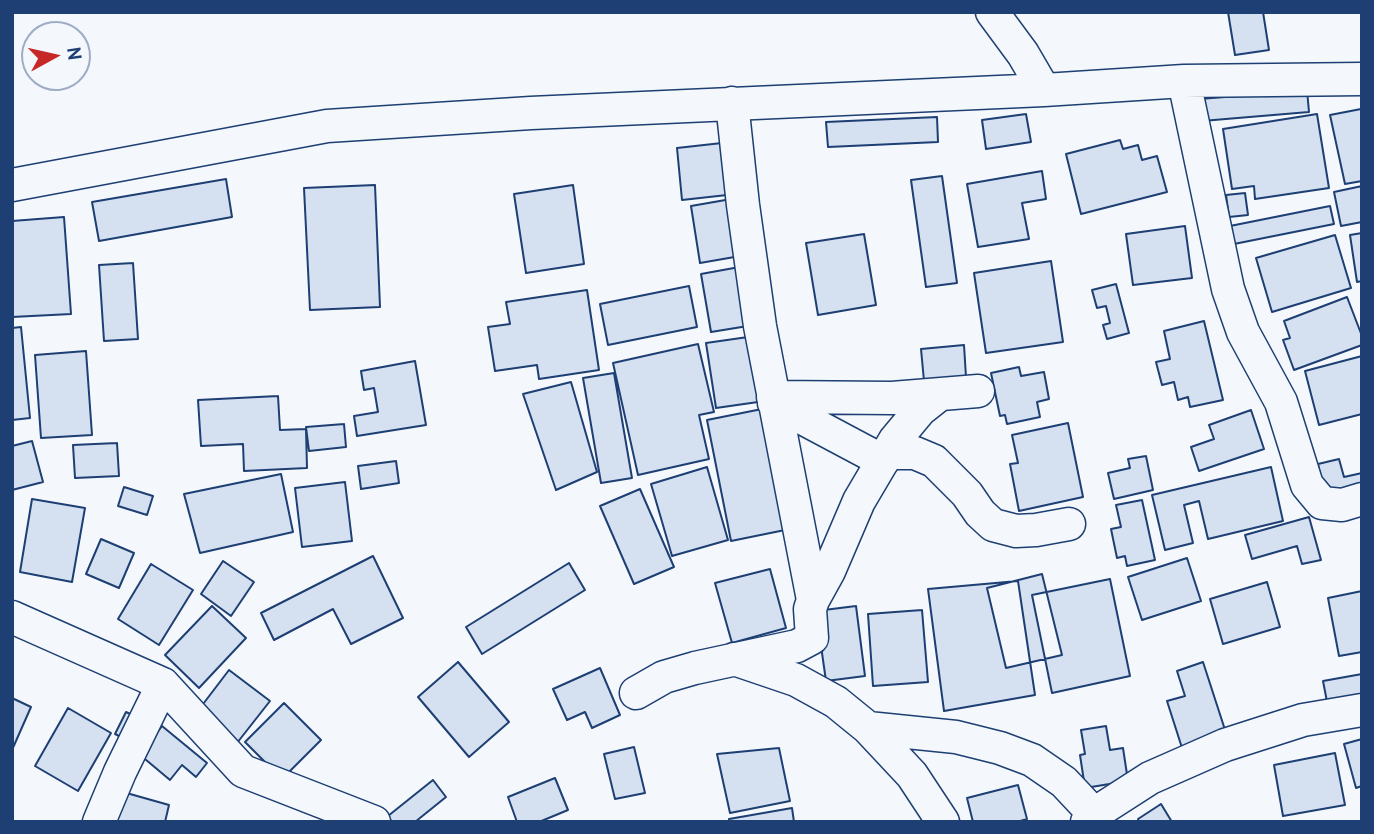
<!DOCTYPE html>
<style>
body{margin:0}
#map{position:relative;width:1374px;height:834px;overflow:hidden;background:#f4f7fb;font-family:"PT Sans",sans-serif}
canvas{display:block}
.frame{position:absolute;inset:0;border:14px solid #1d3f73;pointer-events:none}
.north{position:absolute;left:21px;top:21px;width:70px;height:70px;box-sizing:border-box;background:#f4f7fb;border:2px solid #9eadc5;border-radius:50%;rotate:82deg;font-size:19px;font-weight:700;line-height:28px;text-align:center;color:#1d3f73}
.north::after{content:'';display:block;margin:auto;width:24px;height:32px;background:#c62828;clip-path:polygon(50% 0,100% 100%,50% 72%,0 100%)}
</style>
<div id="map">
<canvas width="1374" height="834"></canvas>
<div class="frame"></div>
<div class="north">N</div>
</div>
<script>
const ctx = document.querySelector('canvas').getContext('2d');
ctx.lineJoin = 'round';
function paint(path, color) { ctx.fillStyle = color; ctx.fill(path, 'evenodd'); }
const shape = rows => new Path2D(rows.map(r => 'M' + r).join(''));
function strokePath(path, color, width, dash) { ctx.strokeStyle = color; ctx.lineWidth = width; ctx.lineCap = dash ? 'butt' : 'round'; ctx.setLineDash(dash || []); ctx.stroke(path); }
const building = shape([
 [1228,12,1263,12,1269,50,1235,55,1228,12],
 [1307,90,1309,112,1202,121,1200,99,1307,90],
 [1361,109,1362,181,1345,184,1330,115,1361,109],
 [1026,114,1031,142,986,149,982,120,1026,114],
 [1317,114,1329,188,1255,199,1254,186,1232,189,1223,129,1317,114],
 [937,117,938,142,828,147,826,122,937,117],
 [1120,140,1123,149,1138,145,1142,160,1157,156,1167,192,1081,214,1066,154,1120,140],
 [731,142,736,194,682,200,677,148,731,142],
 [1042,171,1046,199,1022,203,1029,239,978,247,967,184,1042,171],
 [942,176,957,283,926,287,911,180,942,176],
 [226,179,232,217,99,241,92,202,226,179],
 [375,185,380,307,310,310,304,188,375,185],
 [573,185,584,264,526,273,514,194,573,185],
 [1362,186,1362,222,1341,226,1334,192,1362,186],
 [1245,193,1248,215,1229,217,1226,195,1245,193],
 [737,198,746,255,700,263,691,206,737,198],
 [1330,206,1334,224,1234,244,1230,226,1330,206],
 [64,217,71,314,12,317,12,221,64,217],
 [1185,226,1192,278,1133,285,1126,234,1185,226],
 [1362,233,1362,281,1357,282,1350,235,1362,233],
 [864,234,876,305,818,315,806,243,864,234],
 [1335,235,1351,288,1272,312,1256,258,1335,235],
 [1051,261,1063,342,986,353,974,273,1051,261],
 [133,263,138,339,104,341,99,265,133,263],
 [745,266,754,325,711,332,701,274,745,266],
 [1116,284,1129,333,1107,339,1103,325,1110,323,1106,306,1097,308,1092,290,1116,284],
 [689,286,697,327,608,345,600,304,689,286],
 [587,290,599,370,539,379,537,365,495,371,488,327,510,324,506,302,587,290],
 [1347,297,1362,336,1362,345,1294,370,1283,340,1290,338,1284,321,1347,297],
 [1204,321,1223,400,1190,407,1188,397,1178,400,1174,382,1162,385,1156,362,1170,359,1164,331,1204,321],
 [21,327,30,418,12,420,12,328,21,327],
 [755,336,765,401,716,408,706,343,755,336],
 [698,344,714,412,699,415,709,459,638,475,613,363,698,344],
 [964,345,966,377,924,381,921,349,964,345],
 [86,351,92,435,41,438,35,355,86,351],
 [1362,356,1362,414,1319,425,1305,371,1362,356],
 [415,361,426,425,357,436,354,416,378,412,374,388,364,390,361,371,415,361],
 [1019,367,1021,376,1044,372,1049,399,1037,402,1040,417,1007,424,1005,415,1000,416,991,373,1019,367],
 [614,373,632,478,601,483,583,378,614,373],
 [571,382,597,472,556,490,523,394,571,382],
 [278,396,280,430,306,429,307,468,244,471,243,444,201,446,198,400,278,396],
 [767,408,790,529,731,541,707,420,767,408],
 [1251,410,1264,449,1199,471,1191,447,1214,439,1209,425,1251,410],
 [1068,423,1083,497,1019,511,1010,464,1018,463,1012,435,1068,423],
 [344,424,346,447,309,451,306,427,344,424],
 [32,441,43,482,12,490,12,446,32,441],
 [117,443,119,476,75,478,73,445,117,443],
 [1146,456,1153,490,1114,499,1108,473,1130,468,1128,459,1146,456],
 [1339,459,1344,477,1362,473,1362,490,1325,498,1318,464,1339,459],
 [396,461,399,483,361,489,358,466,396,461],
 [707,467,728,540,672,556,651,484,707,467],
 [1271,467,1283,521,1208,539,1199,501,1184,505,1193,543,1165,550,1152,495,1271,467],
 [281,474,293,532,200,553,184,494,281,474],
 [345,482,352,541,302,547,295,488,345,482],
 [124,487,153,496,147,515,118,506,124,487],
 [640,489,674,567,634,584,600,506,640,489],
 [32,499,85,508,72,582,20,572,32,499],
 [1142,500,1155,560,1127,566,1125,556,1117,558,1111,529,1121,527,1116,505,1142,500],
 [1309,517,1321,560,1302,564,1297,546,1252,559,1245,535,1309,517],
 [101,539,134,553,119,588,86,574,101,539],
 [373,556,403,618,351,644,333,609,274,640,261,613,373,556],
 [1187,558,1201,601,1142,620,1128,577,1187,558],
 [223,561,254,582,231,616,201,594,223,561],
 [569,563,585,590,482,654,466,627,569,563],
 [151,564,193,590,159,645,118,619,151,564],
 [770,569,786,628,732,643,715,583,770,569],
 [1042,574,1062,655,1006,668,987,588,1042,574],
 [1110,579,1130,676,1052,693,1032,595,1110,579],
 [1018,581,1035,695,944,711,928,589,1018,581],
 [1267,582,1280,627,1223,644,1210,599,1267,582],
 [1362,591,1362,652,1339,656,1328,598,1362,591],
 [212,606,246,638,199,688,165,655,212,606],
 [856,606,865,676,826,681,816,611,856,606],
 [922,610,928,682,873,686,868,614,922,610],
 [458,662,509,722,469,757,418,697,458,662],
 [1203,662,1227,736,1183,751,1167,701,1185,696,1177,671,1203,662],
 [600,668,620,715,592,728,585,712,567,720,553,689,600,668],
 [229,670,270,701,237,743,197,712,229,670],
 [1362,674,1362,706,1329,712,1323,681,1362,674],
 [12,698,31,707,12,750,12,698],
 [284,703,321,740,282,779,245,742,284,703],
 [68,708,111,733,78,791,35,766,68,708],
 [126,712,143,720,131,742,115,734,126,712],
 [162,726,207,763,196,777,182,765,170,780,139,754,162,726],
 [1106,726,1110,750,1123,748,1128,781,1085,788,1080,755,1085,754,1081,730,1106,726],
 [1362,739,1362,786,1356,788,1344,744,1362,739],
 [634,747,645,793,615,799,604,754,634,747],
 [779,748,790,801,730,813,717,754,779,748],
 [1335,753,1345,805,1283,816,1274,765,1335,753],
 [555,778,568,810,539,822,517,822,508,797,555,778],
 [433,780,446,797,415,822,392,822,388,816,433,780],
 [1018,785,1027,819,1017,822,973,822,967,798,1018,785],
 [123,792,169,805,165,822,115,822,123,792],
 [1161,804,1172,822,1139,822,1138,819,1161,804],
 [792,808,794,822,729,822,729,819,792,808]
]);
paint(building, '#d5e0f0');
strokePath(building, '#1d3f73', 2);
const minor = shape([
 [992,12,1023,54,1044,90],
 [1184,81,1228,289,1243,332,1281,402,1307,485,1322,503,1342,505,1362,499],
 [12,185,327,126,531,113,1044,90,1184,81,1362,79],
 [773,397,892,398,978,391],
 [774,403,883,461],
 [887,453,915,453,934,461,967,494,980,513,993,525,1016,531,1036,530,1069,524],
 [813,600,829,571,859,501,895,440,920,410,939,395],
 [12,617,163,684,243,771,374,822],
 [734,659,796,680,836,702,868,728,912,775,943,822],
 [636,693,664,677,695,668,797,646,812,638,810,609,813,600,760,326,743,205,732,103],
 [868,728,956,737,1000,748,1032,760,1064,782,1094,814],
 [99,822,120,772,163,684],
 [1087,822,1094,814,1150,778,1225,745,1303,720,1362,710]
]);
strokePath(minor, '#1d3f73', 35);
strokePath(minor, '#f4f7fb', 32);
</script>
